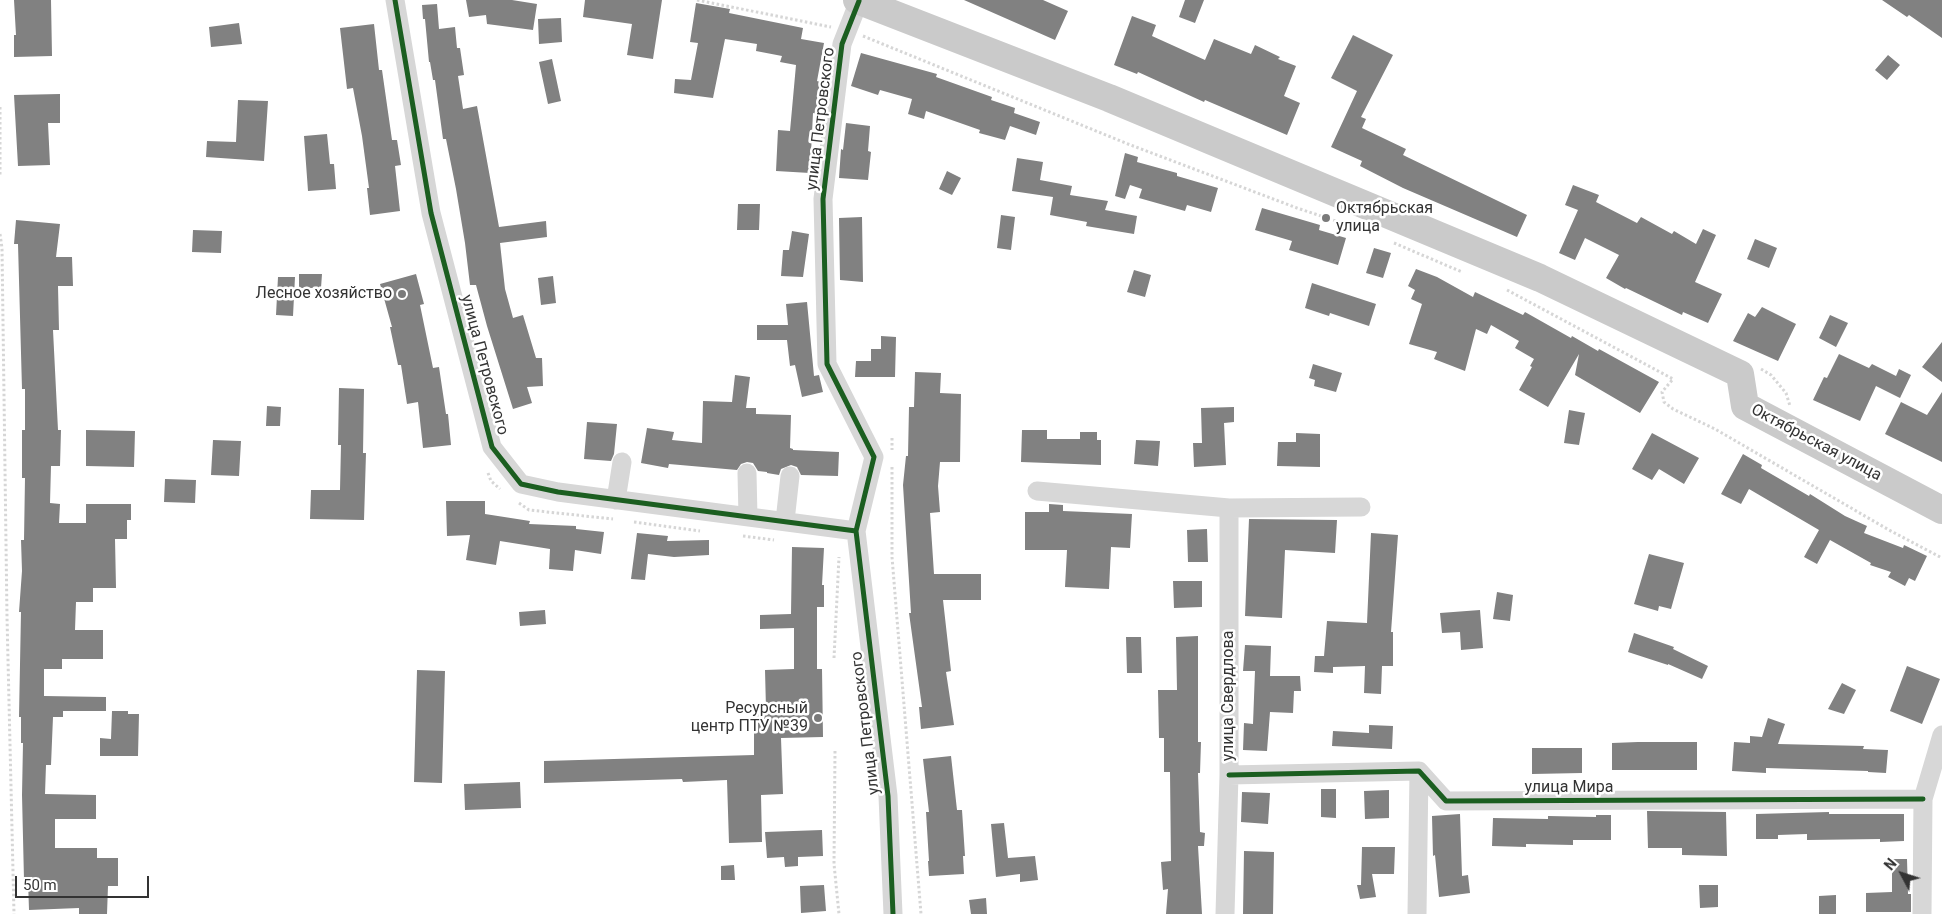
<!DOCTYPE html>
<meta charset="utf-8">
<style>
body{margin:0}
#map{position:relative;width:1942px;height:914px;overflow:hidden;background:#fff;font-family:Roboto,sans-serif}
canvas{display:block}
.north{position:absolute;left:1877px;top:849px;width:50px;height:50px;-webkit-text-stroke:4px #fff;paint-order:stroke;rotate:310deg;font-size:14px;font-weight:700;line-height:20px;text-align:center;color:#333}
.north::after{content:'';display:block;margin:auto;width:18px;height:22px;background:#333;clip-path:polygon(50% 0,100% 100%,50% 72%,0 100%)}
.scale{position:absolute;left:15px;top:876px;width:134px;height:22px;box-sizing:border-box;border:2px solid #333;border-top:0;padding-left:6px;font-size:15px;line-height:18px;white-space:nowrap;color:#333;-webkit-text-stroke:4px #fff;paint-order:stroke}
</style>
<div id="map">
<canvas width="1942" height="914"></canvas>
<div class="north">N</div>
<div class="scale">50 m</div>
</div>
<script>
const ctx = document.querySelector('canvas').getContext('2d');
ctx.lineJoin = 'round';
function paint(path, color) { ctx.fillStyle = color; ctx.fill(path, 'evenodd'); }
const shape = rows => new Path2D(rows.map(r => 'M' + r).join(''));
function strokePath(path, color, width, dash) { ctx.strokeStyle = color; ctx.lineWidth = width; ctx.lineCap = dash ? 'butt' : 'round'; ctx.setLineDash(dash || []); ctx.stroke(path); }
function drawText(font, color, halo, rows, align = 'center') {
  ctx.font = font + ' Roboto,sans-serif'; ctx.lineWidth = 5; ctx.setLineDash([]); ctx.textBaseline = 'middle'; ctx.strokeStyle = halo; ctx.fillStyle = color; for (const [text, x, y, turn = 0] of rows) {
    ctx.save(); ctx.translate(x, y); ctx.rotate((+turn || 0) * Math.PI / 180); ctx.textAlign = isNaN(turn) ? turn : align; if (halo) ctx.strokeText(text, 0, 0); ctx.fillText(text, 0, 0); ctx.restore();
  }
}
paint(shape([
 [14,0,51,0,52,56,14,57,14,35,16,35],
 [466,0,512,0,537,4,533,30,487,24,486,15,469,17],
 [585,0,662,0,653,59,627,55,632,24,583,17],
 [964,0,1043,0,1068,11,1055,40],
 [1185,0,1204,0,1195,23,1179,17],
 [1882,0,1942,0,1942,38,1909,15,1907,17],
 [696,3,730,9,729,13,803,28,801,39,824,43,817,81,820,82,818,114,813,113,810,173,776,171,778,130,790,131,796,65,780,62,782,56,756,51,757,44,725,39,713,98,674,93,675,79,691,80,698,43,690,42],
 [437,4,439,29,455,27,457,48,460,48,464,75,458,76,463,109,477,106,499,227,546,221,547,237,500,243,505,289,513,318,523,315,536,358,542,358,543,386,527,387,532,403,513,409,487,326,476,285,470,285,465,243,456,189,446,139,443,139,435,80,433,80,430,62,429,62,425,19,423,19,422,5],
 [1132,16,1156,25,1152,36,1205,60,1214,39,1251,54,1255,45,1280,57,1278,59,1296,66,1284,96,1300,103,1287,135,1205,100,1204,102,1138,72,1137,74,1114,65],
 [561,18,562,42,539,44,538,19],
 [239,23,242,44,211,47,209,27],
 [374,24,379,70,382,70,392,140,397,140,401,165,395,166,400,211,370,215,367,188,369,188,362,136,353,88,347,89,340,28],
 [1353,35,1393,55,1361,117,1366,119,1362,128,1406,149,1403,155,1527,215,1517,237,1403,188,1360,166,1362,161,1331,147,1357,91,1331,78],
 [861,53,937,74,936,77,992,97,991,100,1015,108,1014,113,1040,122,1036,135,1010,126,1005,140,979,133,980,130,926,111,924,119,908,114,912,99,880,90,878,95,851,86],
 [1888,55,1900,65,1887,80,1875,70],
 [552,59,561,101,548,104,539,62],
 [60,94,60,123,48,123,50,165,18,166,14,95],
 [238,100,268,101,264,161,206,157,207,141,236,142],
 [846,123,870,126,868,151,871,152,868,180,839,178,841,149,843,150],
 [327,134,330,164,334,164,336,189,308,191,304,136],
 [1125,153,1138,157,1137,162,1177,173,1177,176,1218,188,1211,212,1187,205,1185,211,1139,198,1142,189,1130,185,1125,199,1115,196],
 [1017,158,1043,162,1040,180,1072,186,1070,195,1108,201,1105,210,1137,216,1134,234,1086,226,1087,222,1050,215,1053,197,1012,191],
 [947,171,961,178,952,195,939,189],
 [1573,185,1599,195,1596,202,1637,223,1641,217,1672,234,1674,231,1696,244,1703,229,1716,235,1695,282,1722,294,1708,323,1683,312,1682,315,1626,288,1625,289,1606,278,1619,255,1585,238,1575,260,1559,253,1578,210,1565,205],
 [738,204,760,204,759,230,737,230],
 [1262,208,1320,225,1319,230,1346,238,1338,265,1289,250,1292,241,1255,230],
 [1001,215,1015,217,1011,250,997,248],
 [862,217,863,282,840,280,839,218],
 [16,220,60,224,56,257,72,257,73,286,58,286,59,330,53,330,58,430,61,430,60,466,51,466,50,503,60,504,59,523,86,523,86,504,131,504,131,520,127,520,127,539,115,539,116,588,93,588,93,602,76,602,75,630,103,630,103,659,62,659,62,669,44,669,44,696,106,697,106,711,63,711,63,717,53,717,51,765,46,765,45,794,96,795,96,819,55,819,55,848,97,848,97,858,118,858,118,886,108,886,107,914,79,914,79,908,29,910,28,880,24,880,22,795,23,743,21,743,21,717,19,717,21,612,19,612,22,571,21,540,24,540,25,478,22,478,22,430,25,430,25,389,22,389,18,244,14,244],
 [193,230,222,231,221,253,192,252],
 [792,231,809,234,803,277,781,276,783,250,789,250],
 [1755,239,1777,248,1769,268,1747,259],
 [1374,248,1391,253,1383,278,1366,273],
 [1416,269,1437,277,1473,297,1475,292,1523,315,1525,312,1571,338,1572,336,1598,351,1599,349,1659,382,1640,413,1575,375,1579,354,1548,407,1519,390,1532,367,1530,366,1534,359,1515,348,1519,341,1491,325,1487,334,1476,329,1465,371,1434,359,1437,352,1409,344,1422,304,1411,299,1415,290,1408,286],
 [1134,270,1151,275,1145,297,1127,292],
 [299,274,322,274,321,288,299,288],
 [416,274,424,304,420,305,433,368,439,367,446,414,448,414,451,445,423,448,418,402,407,404,401,365,398,365,390,327,392,327,380,284],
 [553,276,556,303,541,305,538,278],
 [278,277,295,277,293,316,276,315],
 [1312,283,1376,304,1369,326,1330,313,1329,316,1305,308],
 [807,302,814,376,819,375,823,392,802,397,795,365,790,366,787,340,757,340,757,325,788,325,786,304],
 [1762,307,1796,324,1778,361,1733,341,1748,313,1755,317],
 [1830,315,1848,323,1836,347,1819,338],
 [881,336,896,337,895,377,855,377,856,361,871,361,871,349,881,349],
 [1942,342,1942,382,1922,367],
 [1839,354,1869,368,1872,364,1896,376,1899,369,1911,375,1900,398,1876,386,1860,421,1813,400,1824,377,1827,378],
 [1313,364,1342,373,1336,392,1314,386,1315,380,1309,378],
 [915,372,941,373,940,393,961,394,960,462,940,462,938,486,940,512,930,513,934,574,981,574,981,600,943,600,951,671,946,672,954,725,921,729,919,707,922,707,909,613,911,613,903,485,906,456,908,456,909,407,914,407],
 [735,375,750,377,746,408,756,408,756,414,791,415,790,448,793,449,793,450,839,452,838,476,801,475,797,467,791,465,781,469,779,475,767,473,767,472,758,471,753,463,747,462,741,464,737,470,669,464,668,468,641,463,647,428,674,432,672,440,702,443,703,401,732,402],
 [339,388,364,389,363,453,366,453,364,520,310,519,311,490,340,490,341,445,338,445],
 [1942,392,1942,462,1885,434,1901,402,1927,415],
 [267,406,281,407,280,426,266,426],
 [1234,407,1234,422,1224,423,1226,465,1194,467,1193,443,1202,443,1201,408],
 [1569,410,1585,413,1579,445,1564,443],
 [587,422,617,424,614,454,611,461,584,459],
 [86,430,135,431,134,467,86,466],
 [1022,430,1047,430,1047,439,1080,439,1080,432,1097,432,1097,440,1101,440,1101,465,1021,462],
 [1296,433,1320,434,1320,467,1277,466,1278,442,1296,442],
 [1652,433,1699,458,1684,484,1659,469,1652,480,1632,469],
 [213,440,241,441,239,476,211,475],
 [1136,440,1160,441,1158,466,1134,464],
 [1743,454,1762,465,1761,468,1809,496,1810,494,1845,516,1867,526,1864,533,1903,548,1904,545,1927,556,1915,581,1909,578,1905,586,1888,577,1891,572,1870,565,1871,563,1830,540,1817,564,1804,557,1819,530,1749,489,1741,504,1721,494],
 [165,479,196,480,195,503,164,502],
 [446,501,485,501,485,514,530,521,529,524,576,526,576,529,604,532,601,554,575,550,573,571,549,569,550,549,500,541,496,565,466,560,470,535,447,536],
 [1049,504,1063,505,1063,511,1132,514,1130,548,1111,547,1109,589,1065,587,1067,550,1025,550,1025,512,1049,512],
 [1249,519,1337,520,1335,553,1285,550,1282,618,1245,616],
 [1207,529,1208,562,1188,562,1187,530],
 [637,533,668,536,667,541,709,540,709,555,674,557,648,554,645,580,631,579],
 [1371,533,1398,535,1391,632,1393,632,1393,666,1382,666,1381,694,1364,693,1365,666,1333,667,1333,673,1314,672,1315,656,1324,656,1327,621,1367,623],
 [792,547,824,548,822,585,824,585,824,607,817,607,817,669,822,669,823,737,781,738,783,794,761,795,762,842,729,843,727,780,683,782,682,779,544,783,544,761,754,755,754,709,766,709,765,670,794,669,794,628,760,629,760,615,791,614],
 [1649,554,1684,563,1671,609,1659,606,1658,611,1634,604],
 [1173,581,1202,581,1202,607,1174,608],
 [1497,592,1513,595,1510,621,1493,619],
 [545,610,546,624,520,626,519,612],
 [1480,610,1483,648,1461,650,1460,632,1442,633,1440,613],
 [1634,633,1674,647,1673,649,1708,666,1702,679,1668,664,1668,665,1628,652],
 [1198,636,1198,742,1201,742,1200,773,1198,773,1200,832,1205,833,1204,846,1198,846,1202,914,1166,914,1168,889,1163,890,1161,862,1171,861,1170,772,1164,772,1164,738,1159,738,1158,690,1177,690,1176,637],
 [1126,637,1141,637,1142,673,1127,673],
 [1245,645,1271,646,1270,676,1300,676,1301,691,1294,691,1293,713,1270,712,1267,751,1243,750,1244,723,1253,724,1255,671,1243,671],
 [1907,666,1940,679,1922,724,1890,711],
 [417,670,445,671,442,783,414,782],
 [1842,683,1856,690,1844,714,1828,709],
 [112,711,128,711,128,714,139,714,138,756,100,756,100,738,111,739],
 [1768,718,1785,724,1778,744,1864,746,1863,749,1888,750,1886,773,1868,772,1868,771,1766,768,1766,773,1732,771,1734,742,1750,743,1750,736,1762,737],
 [1369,725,1393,726,1392,749,1332,746,1333,731,1369,733],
 [1638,742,1697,742,1697,770,1612,770,1612,743],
 [1532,748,1582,748,1582,773,1532,774],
 [951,756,957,810,962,810,965,856,963,856,964,874,929,876,928,861,929,861,926,812,929,812,923,759],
 [520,782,521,808,465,810,464,784],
 [1321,789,1336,789,1336,818,1321,817],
 [1389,790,1389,818,1365,819,1364,791],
 [1242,792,1270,793,1268,824,1241,822],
 [1647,811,1726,812,1727,856,1682,855,1682,848,1648,848],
 [1829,812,1829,814,1904,814,1904,841,1880,842,1880,839,1807,840,1807,834,1778,835,1778,839,1756,839,1756,814],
 [1460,814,1462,876,1468,875,1470,893,1439,897,1435,855,1433,856,1432,816],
 [1596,815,1611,815,1611,840,1573,840,1573,845,1526,844,1526,847,1492,846,1493,818,1548,819,1548,816,1596,817],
 [1004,823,1008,858,1035,856,1038,880,1020,882,1020,874,996,877,991,824],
 [822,830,823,856,798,857,798,866,785,867,784,857,767,858,765,832],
 [1362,847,1395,847,1394,874,1372,874,1376,897,1360,899,1357,885,1361,885],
 [1244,851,1274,852,1273,914,1243,914],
 [1892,859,1907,859,1908,894,1911,894,1911,912,1866,912,1866,893,1892,892],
 [734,865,735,880,721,880,721,866],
 [824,885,826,911,801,913,800,886],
 [1699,885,1718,885,1718,907,1700,908],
 [1836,895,1836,914,1819,914,1819,896],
 [986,898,987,914,971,914,969,900]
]), '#818181');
strokePath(shape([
 [697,0,831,27],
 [863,36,1128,144,1297,208,1363,230],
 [0,107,0,176],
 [0,234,2,248,7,617,14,914],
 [1394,243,1462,272],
 [1507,290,1673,379,1662,392,1664,402,1673,409,1715,429,1889,530,1942,558],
 [1761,369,1771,375,1786,393,1790,406],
 [892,438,892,450],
 [892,467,892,557,921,914],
 [488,473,491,481,500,489],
 [519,503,529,510,613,519],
 [634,522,700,531],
 [743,536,774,540],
 [834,658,839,557],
 [835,751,834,864,839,914]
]), '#d6d6d6', 3, [2.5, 2.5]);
strokePath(shape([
 [395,0,431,213,492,447,521,484,558,492,856,531],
 [859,1,842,44,823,199,827,364,874,457,856,531,888,796,893,914],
 [747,473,748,517],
 [1037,491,1229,508,1361,507],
 [616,500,622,462],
 [785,521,790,476],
 [1229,775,1419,771,1446,801,1923,799],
 [1922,913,1923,799,1942,735],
 [1225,914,1229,775,1229,508],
 [1417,914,1419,771]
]), '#d7d7d7', 19);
strokePath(shape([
 [857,0,1109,98,1540,278,1740,374,1745,406,1942,510]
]), '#cacaca', 28);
strokePath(shape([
 [395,0,431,213,492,447,521,484,558,492,856,531],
 [859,1,842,44,823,199,827,364,874,457,856,531,888,796,893,914],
 [1229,775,1419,771,1446,801,1923,799]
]), '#1b5e20', 5);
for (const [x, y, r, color] of [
 [1326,218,5,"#7a7a7a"],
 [402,294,5,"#7a7a7a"],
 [818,718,5,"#7a7a7a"]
]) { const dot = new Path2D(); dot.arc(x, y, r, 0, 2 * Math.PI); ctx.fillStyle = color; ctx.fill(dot); strokePath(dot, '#fff', 2); }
drawText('16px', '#333', '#fff', [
 ["улица Петровского",821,119,-83],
 ["улица Петровского",484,365,75],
 ["Октябрьская улица",1816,443,28],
 ["улица Свердлова",1229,696,-90],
 ["улица Петровского",866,723,-97],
 ["улица Мира",1569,788]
]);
drawText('16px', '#333', '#fff', [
 ["Октябрьская",1336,209,"left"],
 ["улица",1336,227,"left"],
 ["Лесное хозяйство",392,294],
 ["Ресурсный",808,709],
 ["центр ПТУ №39",808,727]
], 'right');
</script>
